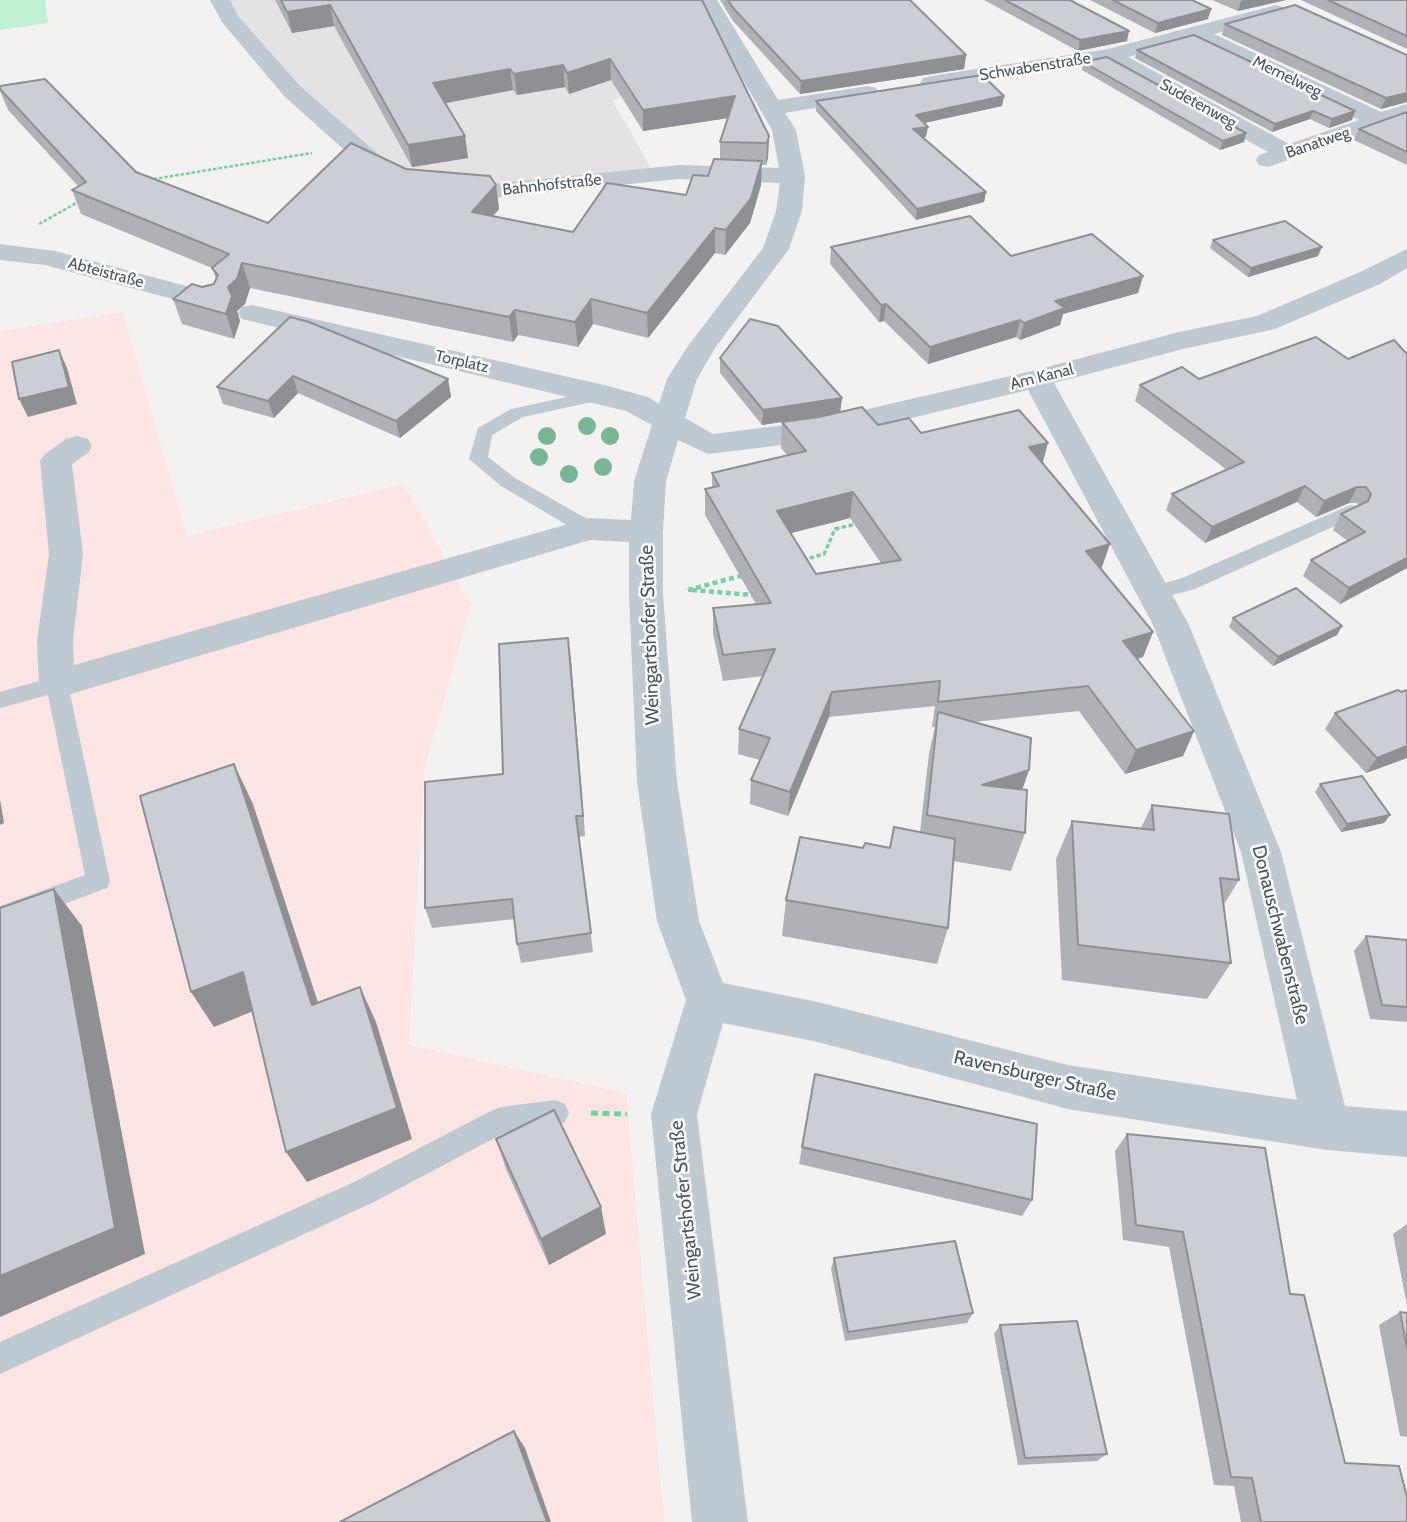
<!DOCTYPE html>
<meta charset="utf-8">
<style>
body{margin:0}
canvas{display:block;background:#f4f1f1}
</style>
<canvas width="1407" height="1522"></canvas>
<script>
const ctx = document.querySelector('canvas').getContext('2d');
ctx.lineJoin = 'round';
function paint(path, color) { ctx.fillStyle = color; ctx.fill(path, 'evenodd'); }
const shape = rows => new Path2D(rows.map(r => 'M' + r).join(''));
function strokePath(path, color, width, dash) { ctx.strokeStyle = color; ctx.lineWidth = width; ctx.lineCap = dash ? 'butt' : 'round'; ctx.setLineDash(dash || []); ctx.stroke(path); }
function drawText(font, color, halo, rows, align = 'center') {
  ctx.font = font + ' Cabin,sans-serif'; ctx.lineWidth = 5; ctx.setLineDash([]); ctx.textBaseline = 'middle'; ctx.strokeStyle = halo; ctx.fillStyle = color; for (const [text, x, y, turn = 0] of rows) {
    ctx.save(); ctx.translate(x, y); ctx.rotate((+turn || 0) * Math.PI / 180); ctx.textAlign = isNaN(turn) ? turn : align; if (halo) ctx.strokeText(text, 0, 0); ctx.fillText(text, 0, 0); ctx.restore();
  }
}
paint(shape([
 [225,0,544,0,657,72,613,101,650,167,639,173,486,188,423,184,373,157,296,90]
]), '#e5e2e3');
paint(shape([
 [123,312,187,536,404,484,471,605,424,770,409,1045,626,1093,664,1522,0,1522,0,331]
]), '#fce5e3');
paint(shape([
 [0,0,45,0,48,23,0,30]
]), '#c0f1d3');
strokePath(shape([
 [148,180,312,153],
 [39,224,80,201]
]), '#77d0a4', 2.5, [3.5, 2]);
strokePath(shape([
 [803,560,824,554,835,529,860,523]
]), '#77d0a4', 3.5, [4.5, 2.5]);
strokePath(shape([
 [688,590,744,575],
 [692,590,753,595]
]), '#77d0a4', 4.5, [5, 3.5]);
strokePath(shape([
 [591,1113,627,1114]
]), '#77d0a4', 5, [7, 4.5]);
paint(shape([
 [604,389,613,394,610,398,523,417,492,435,488,457,515,478,596,524,599,529,596,534,582,534,501,486,469,459,478,428,511,409,604,389],
 [1350,505,1357,506,1360,511,1357,516,1195,589,1154,600,1147,598,1144,593,1147,588,1182,578,1350,505],
 [57,676,65,678,68,684,110,881,107,888,0,928,0,906,85,875,48,695,0,708,0,692,57,676],
 [555,1100,565,1104,569,1113,565,1122,555,1126,504,1133,374,1202,0,1374,0,1342,354,1182,491,1111,501,1107,555,1100]
]), '#bfc9d1');
paint(shape([
 [210,0,230,0,238,16,300,86,378,154,426,179,483,185,679,165,779,168,772,130,697,0,717,0,778,100,868,86,876,88,879,93,876,98,785,113,796,130,805,176,802,211,789,249,715,348,697,379,685,418,713,434,816,421,1032,371,1179,332,1257,316,1360,272,1407,249,1407,268,1380,284,1275,329,1183,349,1054,383,1189,625,1281,852,1345,1106,1407,1111,1407,1157,1327,1150,1068,1109,818,1042,723,1023,697,1114,748,1522,692,1522,651,1114,686,1000,657,921,637,782,629,594,629,542,590,540,57,698,44,694,39,684,37,641,49,554,40,461,45,454,66,439,77,436,88,439,92,446,88,453,72,464,83,554,73,641,74,665,589,518,631,520,634,481,652,425,626,411,242,319,238,313,242,307,252,305,604,385,648,397,659,404,667,379,688,346,763,248,776,211,780,183,679,179,483,199,411,191,360,164,284,96,222,22,210,0],
 [1028,390,1153,625,1241,852,1297,1100,1068,1065,818,1002,723,983,699,921,677,782,663,594,663,532,666,481,678,440,708,454,816,441,1028,390],
 [1276,5,1283,7,1286,11,1283,15,1214,34,1381,112,1407,104,1407,119,1268,167,1259,165,1256,160,1259,155,1268,152,1106,62,931,90,923,88,920,83,923,78,931,76,1108,49,1276,5],
 [1192,40,1359,120,1289,144,1128,57,1192,40],
 [0,244,55,251,220,295,224,301,220,307,210,309,45,265,0,260,0,244]
]), '#bfc9d1');
ctx.fillStyle = '#79b696';
for (const [x, y] of [
 [587,426],
 [547,436],
 [610,436],
 [539,457],
 [603,467],
 [569,474]
]) { ctx.beginPath(); ctx.arc(x, y, 9, 0, 2 * Math.PI); ctx.fill(); }
paint(shape([
 [275,0,702,0,769,136,768,158,766,165,761,165,761,185,750,223,725,255,715,253,648,338,593,324,578,347,518,335,513,342,250,288,245,304,237,311,240,321,234,339,182,324,173,299,202,287,214,284,216,279,212,268,81,214,72,190,78,186,8,110,0,91,0,86,136,172,268,223,406,169,496,185,499,209,493,216,573,232,686,195,708,176,720,159,720,142,728,118,643,131,611,80,569,94,565,87,517,95,513,90,445,103,465,136,468,158,412,167,334,26,292,33],
 [720,0,910,0,966,55,964,69,800,94,733,21],
 [984,0,1070,0,1127,41,1078,51],
 [1090,0,1192,0,1208,19,1155,33],
 [1212,0,1286,0,1238,11],
 [1301,0,1407,0,1407,49],
 [1225,24,1407,55,1407,102,1381,109,1222,35],
 [1137,50,1352,120,1329,128,1310,119,1272,132,1135,58],
 [1083,62,1246,133,1244,142,1220,150,1082,70],
 [1004,96,1002,106,924,123,926,137,922,138,986,192,984,202,916,220,816,111,816,101],
 [1407,112,1407,165,1354,140,1359,129],
 [1213,240,1318,256,1248,277,1210,248],
 [831,247,1011,256,1143,276,1138,293,1063,314,1060,325,1020,340,1016,337,928,364,884,321,879,322,830,264],
 [290,317,448,379,451,397,400,438,298,393,274,418,223,404,217,387],
 [1316,337,1407,568,1340,604,1303,576,1311,560,1348,541,1333,530,1341,514,1359,506,1357,503,1349,503,1316,517,1297,502,1205,543,1166,510,1172,494,1227,470,1135,401,1140,385,1199,379],
 [720,358,842,398,840,412,878,425,921,433,1042,463,1102,570,1153,632,1143,657,1137,659,1194,731,1183,756,1125,774,1079,711,974,722,1029,770,1022,790,1025,833,1011,871,953,861,948,928,937,964,782,936,786,900,863,848,890,848,920,832,929,753,935,727,932,727,935,706,829,717,788,816,750,804,751,780,760,760,738,754,739,729,763,676,723,681,713,633,713,608,756,604,705,515,705,489,712,488,712,473,787,455,781,448,782,422,762,425,720,373],
 [837,413,819,417,786,421],
 [850,518,881,563,816,574,791,533],
 [1233,618,1337,635,1273,666,1229,627],
 [571,660,585,836,579,837,593,952,521,963,517,944,514,919,432,928,425,908],
 [1401,692,1407,758,1366,773,1325,729,1335,713],
 [1320,784,1390,815,1384,823,1341,832,1315,792],
 [1152,805,1239,880,1223,906,1231,963,1207,999,1062,980,1056,859,1072,821,1141,828],
 [1366,936,1407,940,1407,1022,1370,1019,1354,951],
 [815,1074,1032,1200,1022,1216,799,1164],
 [1127,1134,1290,1294,1345,1463,1407,1522,1241,1522,1234,1486,1214,1485,1169,1247,1123,1240,1115,1151],
 [496,1139,606,1234,549,1265,506,1169],
 [1407,1224,1407,1305,1393,1234],
 [834,1258,973,1313,967,1323,845,1341,831,1269],
 [1400,1312,1407,1313,1407,1437,1400,1436,1379,1325],
 [1000,1325,1107,1454,1097,1461,1018,1465,994,1334]
]), '#afb1b6');
paint(shape([
 [1245,0,1286,0,1238,11,1241,1],
 [330,5,334,26,292,33,287,12],
 [1211,9,1208,19,1155,33,1158,23],
 [1129,31,1127,41,1078,51,1080,40],
 [966,55,964,69,800,94,801,81],
 [610,59,611,80,569,94,567,73],
 [563,65,565,87,517,95,514,74],
 [510,69,513,90,436,105,433,83],
 [1407,93,1407,102,1381,109,1386,98],
 [735,96,735,117,643,131,643,110],
 [1004,96,1002,106,915,125,916,115],
 [1313,111,1310,119,1272,132,1275,124],
 [1355,111,1352,120,1329,128,1332,119],
 [928,127,926,137,911,139,913,129],
 [1246,133,1244,142,1220,150,1223,141],
 [465,136,468,158,412,167,408,145],
 [769,136,768,158,766,165,767,143],
 [762,161,761,185,750,223,725,255,726,230],
 [496,185,499,209,476,236,472,212],
 [986,192,984,202,916,220,917,209],
 [715,228,715,253,648,338,647,313],
 [1322,247,1318,256,1248,277,1251,268],
 [242,263,250,288,245,304,237,311,240,321,234,339,226,314,228,287],
 [1143,276,1138,293,1063,314,1060,325,1020,340,1024,323,1055,301],
 [591,299,593,324,578,347,575,322],
 [886,304,884,321,879,322,881,305],
 [515,310,518,335,513,342,509,317],
 [1020,320,1016,337,928,364,930,347],
 [59,350,67,368,77,404,28,417,19,399],
 [293,376,298,393,274,418,268,401],
 [448,379,451,397,400,438,396,421],
 [842,398,840,413,762,425,763,410],
 [1048,443,1041,469,1029,447],
 [1305,486,1297,502,1205,543,1212,527],
 [1357,487,1349,503,1316,517,1324,501],
 [853,492,850,518,776,537,777,511],
 [1110,544,1101,570,1086,551],
 [1407,558,1407,568,1340,604,1349,588],
 [1342,626,1337,635,1273,666,1278,657],
 [1153,632,1143,657,1113,666,1123,641],
 [568,638,571,660,585,836,583,816],
 [832,692,829,717,788,816,790,792],
 [1194,731,1183,756,1125,774,1136,750],
 [1407,746,1407,758,1366,773,1377,758],
 [234,764,253,804,330,1039,312,1005],
 [1029,770,1015,810,970,824,982,785],
 [0,799,4,823,0,825],
 [1390,815,1384,823,1341,832,1347,824],
 [54,889,82,926,145,1254,0,1317,0,1276],
 [243,972,263,1007,214,1027,191,992],
 [360,987,376,1022,412,1139,307,1182,286,1152],
 [601,1207,606,1234,549,1265,541,1239],
 [514,1431,525,1448,551,1522,547,1522]
]), '#8e9094');
const building = shape([
 [281,0,702,0,769,136,767,143,720,142,735,96,643,110,610,59,567,73,563,65,514,74,510,69,433,83,465,136,408,145,330,5,287,12,281,0],
 [728,0,910,0,966,55,801,81,733,8,728,0],
 [1005,0,1070,0,1129,31,1080,40,1005,0],
 [1113,0,1192,0,1211,9,1158,23,1113,0],
 [1328,0,1407,0,1407,36,1328,0],
 [1295,5,1407,55,1407,93,1386,98,1225,24,1295,5],
 [1194,35,1355,111,1332,119,1313,111,1275,124,1137,50,1194,35],
 [1107,57,1246,133,1223,141,1083,62,1107,57],
 [982,75,1004,96,916,115,928,127,913,129,986,192,917,209,816,101,982,75],
 [45,79,136,172,268,223,351,143,406,169,490,176,496,185,472,212,573,232,607,183,686,195,693,175,708,176,714,159,762,161,751,198,726,230,715,228,647,313,591,299,575,322,515,310,509,317,242,263,237,279,228,287,232,296,226,314,173,299,192,284,202,287,214,284,218,275,212,268,229,254,72,190,86,182,0,89,0,86,45,79],
 [1407,112,1407,152,1359,129,1407,112],
 [970,216,1011,256,1092,234,1143,276,1055,301,1065,308,1024,323,1020,320,930,347,886,304,881,305,831,247,970,216],
 [1285,221,1322,247,1251,268,1213,240,1285,221],
 [290,317,309,322,448,379,396,421,293,376,268,401,217,387,290,317],
 [750,319,778,326,842,398,763,410,720,358,750,319],
 [1316,337,1348,359,1394,340,1407,354,1407,558,1349,588,1311,560,1365,532,1341,514,1368,501,1371,494,1366,487,1357,487,1324,501,1305,486,1212,527,1172,494,1244,462,1140,385,1182,367,1199,379,1316,337],
 [59,350,69,387,19,399,12,362,59,350],
 [862,407,878,425,909,418,921,433,1019,410,1048,443,1029,447,1110,544,1086,551,1153,632,1123,641,1194,731,1136,750,1088,686,938,702,940,681,832,692,790,792,751,780,770,738,739,729,775,649,723,655,713,608,771,603,705,489,719,486,712,473,806,451,782,422,819,417,862,407],
 [853,492,901,560,816,574,777,511,853,492],
 [1296,588,1342,626,1278,657,1233,618,1296,588],
 [568,638,583,816,576,816,591,933,517,944,512,899,425,908,425,782,503,774,499,644,568,638],
 [1398,690,1401,692,1407,690,1407,746,1377,758,1335,713,1398,690],
 [938,712,1031,738,1029,770,982,785,1027,790,1025,833,927,815,938,712],
 [234,764,312,1005,360,987,397,1108,286,1152,243,972,191,992,140,796,234,764],
 [1362,776,1390,815,1347,824,1320,784,1362,776],
 [1152,805,1229,814,1239,880,1220,878,1231,963,1078,945,1072,821,1154,830,1152,805],
 [894,827,955,839,948,928,786,900,800,837,863,848,865,843,890,848,894,827],
 [54,889,115,1228,0,1276,0,908,54,889],
 [1366,936,1407,940,1407,1007,1382,1005,1366,936],
 [815,1074,1037,1124,1032,1200,802,1147,815,1074],
 [554,1110,601,1207,541,1239,496,1139,554,1110],
 [1127,1134,1265,1148,1290,1294,1304,1295,1345,1463,1399,1466,1407,1497,1407,1522,1261,1522,1252,1478,1231,1477,1183,1232,1136,1225,1127,1134],
 [955,1241,973,1313,848,1332,834,1258,955,1241],
 [1400,1312,1407,1313,1407,1348,1400,1312],
 [1077,1321,1107,1454,1025,1458,1000,1325,1077,1321],
 [514,1431,547,1522,340,1522,514,1431]
]);
paint(building, '#cbced4');
strokePath(building, '#8e9094', 2);
drawText('16px', '#495560', '#fff', [
 ["Schwabenstraße",1035,67,-9],
 ["Memelweg",1287,77,26],
 ["Sudetenweg",1198,104,29],
 ["Banatweg",1318,143,-19],
 ["Bahnhofstraße",552,185,-6],
 ["Abteistraße",106,273,15],
 ["Torplatz",462,362,13],
 ["Am Kanal",1042,377,-14]
]);
drawText('19px', '#495560', '#fff', [
 ["Weingartshofer Straße",650,635,-92],
 ["Donauschwabenstraße",1280,935,76],
 ["Ravensburger Straße",1035,1076,13],
 ["Weingartshofer Straße",686,1210,-96]
]);
</script>
